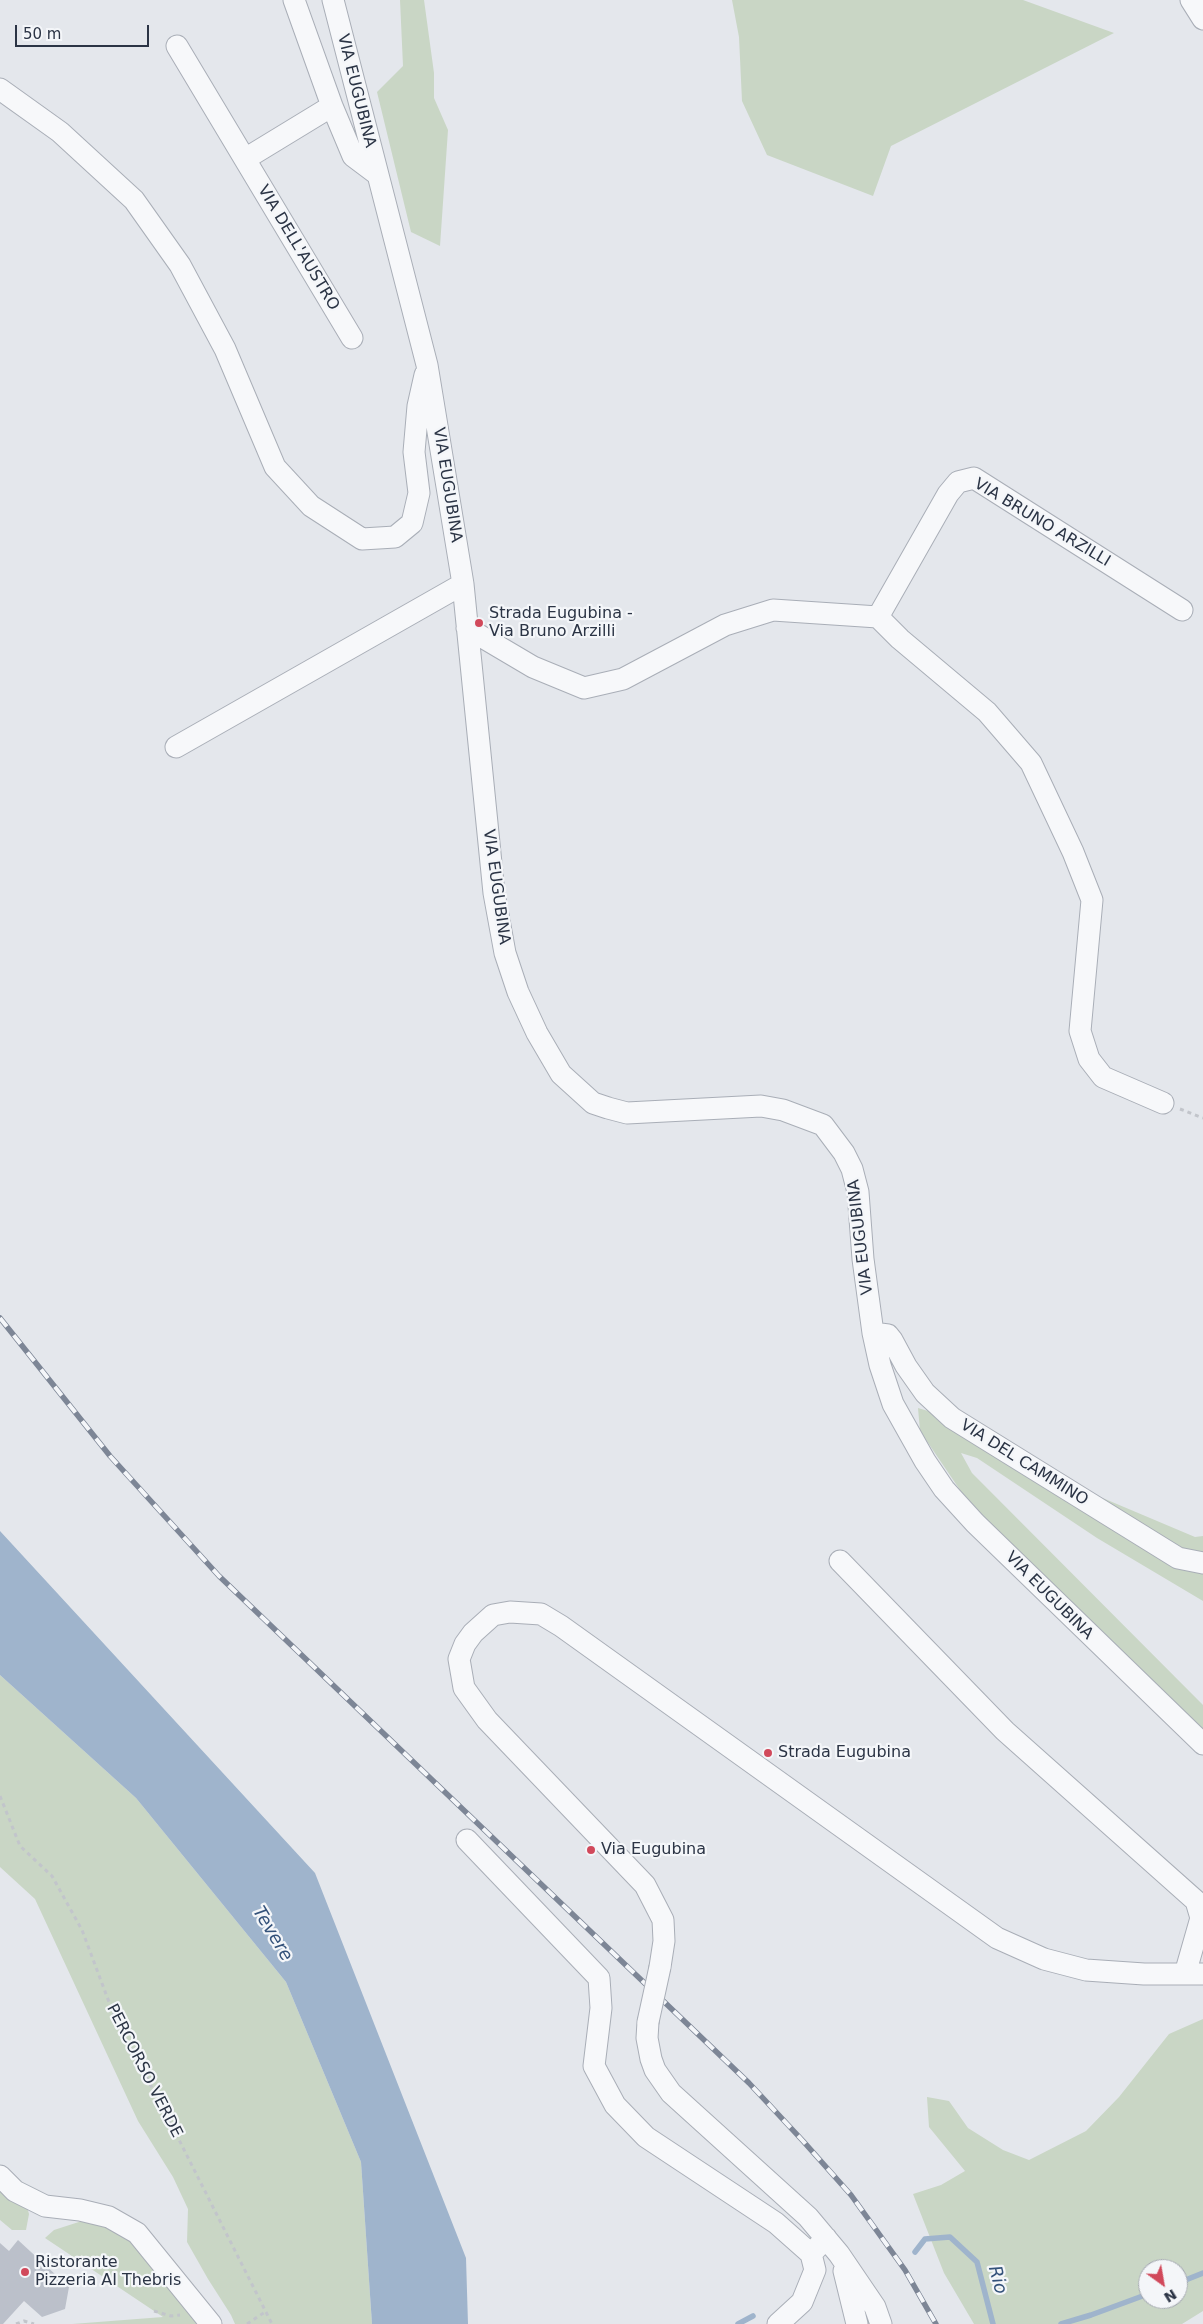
<!DOCTYPE html>
<style>
body{margin:0}
#map{position:relative;width:1203px;height:2324px;overflow:hidden;background:#e4e7ec;font-family:"DejaVu Sans",sans-serif}
canvas{display:block}
.north{position:absolute;left:1138px;top:2259px;width:50px;height:50px;box-sizing:border-box;background:#f4f6f9;border:1px solid #a4a8b1;border-radius:50%;rotate:148deg;font-size:14px;font-weight:700;line-height:20px;text-align:center;color:#2b3445}
.north::after{content:'';display:block;margin:auto;width:18px;height:22px;background:#d1495b;clip-path:polygon(50% 0,100% 100%,50% 72%,0 100%)}
.scale{position:absolute;left:15px;top:25px;width:134px;height:22px;box-sizing:border-box;border:2px solid #2b3445;border-top:0;padding-left:6px;font-size:15px;line-height:18px;white-space:nowrap;color:#2b3445;-webkit-text-stroke:4px #f4f6f9;paint-order:stroke}
</style>
<div id="map">
<canvas width="1203" height="2324"></canvas>
<div class="north">N</div>
<div class="scale">50 m</div>
</div>
<script>
const ctx = document.querySelector('canvas').getContext('2d');
ctx.lineJoin = 'round';
function paint(path, color) { ctx.fillStyle = color; ctx.fill(path, 'evenodd'); }
const shape = rows => new Path2D(rows.map(r => 'M' + r).join(''));
function strokePath(path, color, width, dash) { ctx.strokeStyle = color; ctx.lineWidth = width; ctx.lineCap = dash ? 'butt' : 'round'; ctx.setLineDash(dash || []); ctx.stroke(path); }
function drawText(font, color, halo, rows, align = 'center') {
  ctx.font = font + ' "DejaVu Sans",sans-serif'; ctx.lineWidth = 4.5; ctx.setLineDash([]); ctx.textBaseline = 'middle'; ctx.strokeStyle = halo; ctx.fillStyle = color; for (const [text, x, y, turn = 0] of rows) {
    ctx.save(); ctx.translate(x, y); ctx.rotate((+turn || 0) * Math.PI / 180); ctx.textAlign = isNaN(turn) ? turn : align; if (halo) ctx.strokeText(text, 0, 0); ctx.fillText(text, 0, 0); ctx.restore();
  }
}
paint(shape([
 [400,0,424,0,434,73,434,98,448,130,440,246,411,232,377,92,403,66],
 [732,0,1023,0,1114,33,891,146,873,196,767,155,742,101,739,37],
 [918,1408,985,1428,1060,1480,1195,1537,1203,1536,1203,1601,1097,1538,977,1458,961,1453,972,1473,1203,1705,1203,1730,979,1518,920,1431],
 [0,1675,136,1798,286,1982,361,2162,372,2324,235,2324,231,2315,208,2279,187,2242,188,2209,173,2177,138,2121,35,1899,0,1867],
 [1203,2019,1203,2311,1182,2324,974,2324,944,2273,913,2194,941,2185,965,2171,929,2127,927,2097,949,2101,968,2128,1003,2150,1029,2160,1086,2131,1119,2097,1169,2034],
 [1148,2269,1178,2269,1178,2299,1148,2299],
 [0,2188,27,2207,29,2214,26,2230,12,2230,0,2220],
 [85,2220,111,2227,129,2239,200,2324,72,2324,163,2317,45,2238,54,2230]
]), '#c9d6c5');
paint(shape([
 [0,1531,315,1873,466,2258,468,2324,372,2324,361,2162,286,1982,136,1798,0,1675]
]), '#9fb4cc');
strokePath(shape([
 [915,2252,925,2239,950,2237,977,2262,993,2324],
 [1178,2283,1203,2273],
 [738,2324,753,2316],
 [1061,2324,1091,2315,1148,2294]
]), '#9fb4cc', 5.5);
paint(shape([
 [18,2240,69,2287,65,2309,42,2317,24,2301,3,2324,0,2324,0,2243,9,2251]
]), '#bbc0ca');
const minor = shape([
 [294,0,332,106,353,156,377,174],
 [333,0,427,365,463,584,494,893,505,953,518,992,537,1033,561,1074,593,1103,608,1108,627,1113,761,1106,783,1110,823,1125,844,1153,852,1169,858,1192,863,1259,873,1333,880,1365,893,1404,925,1461,944,1489,975,1523,1203,1744],
 [1191,0,1203,19],
 [177,46,352,338],
 [0,89,60,132,134,200,180,265,225,349,275,467,311,506,362,539,395,537,412,523,419,493,414,452,418,406,425,375],
 [245,159,332,106],
 [878,617,948,494,958,482,974,478,1182,610],
 [467,628,533,667,584,688,623,679,725,625,773,610,878,617,900,639,987,712,1031,763,1073,852,1092,900,1080,1031,1089,1059,1103,1077,1163,1103],
 [176,747,463,584],
 [873,1333,888,1335,892,1340,906,1366,925,1393,952,1418,1178,1558,1203,1563],
 [840,1561,1005,1731,1196,1901,1201,1918,1185,1974],
 [467,1840,599,1978,601,2008,594,2066,615,2105,646,2137,776,2223,811,2254,826,2238],
 [660,1967,664,1941,663,1920,645,1885,487,1720,464,1688,459,1659,465,1644,473,1633,493,1615,510,1612,541,1614,561,1626,997,1938,1044,1959,1086,1970,1144,1974,1203,1974],
 [648,2022,647,2038,651,2059,655,2070,671,2093,808,2217,839,2254,875,2307,881,2324],
 [0,2176,15,2191,45,2206,80,2210,109,2217,137,2233,211,2324],
 [844,2271,857,2324],
 [778,2324,802,2302,815,2270,811,2254]
]);
strokePath(minor, '#a9aeb7', 23);
strokePath(shape([
 [1180,1109,1203,1118],
 [0,1796,20,1846,52,1876,82,1930,115,2018,167,2116,272,2324],
 [154,2311,171,2316,180,2315],
 [16,2324,24,2321,34,2324],
 [247,2324,265,2312]
]), '#c2c5cb', 3, [4, 4]);
strokePath(minor, '#f7f8fa', 21);
const rail = shape([
 [0,1318,110,1456,219,1576,749,2083,803,2141,851,2195,905,2270,936,2324]
]);
strokePath(rail, '#7d8696', 5.5);
strokePath(rail, '#f4f6f9', 4, [11]);
const minorBridge = shape([
 [648,2022,660,1967]
]);
strokePath(minorBridge, '#a9aeb7', 23, []);
strokePath(minorBridge, '#f7f8fa', 21);
for (const [x, y, r, color] of [
 [479,623,5,"#d1495b"],
 [768,1753,5,"#d1495b"],
 [591,1850,5,"#d1495b"],
 [25,2272,5,"#d1495b"]
]) { const dot = new Path2D(); dot.arc(x, y, r, 0, 2 * Math.PI); ctx.fillStyle = color; ctx.fill(dot); strokePath(dot, '#f4f6f9', 2); }
drawText('16px', '#2b3445', '#f4f6f9', [
 ["VIA EUGUBINA",356,91,76],
 ["VIA DELL'AUSTRO",298,248,59],
 ["VIA EUGUBINA",447,485,81],
 ["VIA BRUNO ARZILLI",1042,523,31],
 ["VIA EUGUBINA",496,887,82],
 ["VIA EUGUBINA",861,1237,-97],
 ["VIA DEL CAMMINO",1024,1463,32],
 ["VIA EUGUBINA",1049,1596,45],
 ["PERCORSO VERDE",144,2071,63]
]);
drawText('16px', '#2b3445', '#f4f6f9', [
 ["Strada Eugubina -",489,614],
 ["Via Bruno Arzilli",489,632],
 ["Strada Eugubina",778,1753],
 ["Via Eugubina",601,1850],
 ["Ristorante",35,2263],
 ["Pizzeria AI Thebris",35,2281]
], 'left');
drawText('italic 18px', '#34527a', '#f4f6f9', [
 ["Tevere",272,1934,59],
 ["Rio",997,2280,75]
]);
</script>
